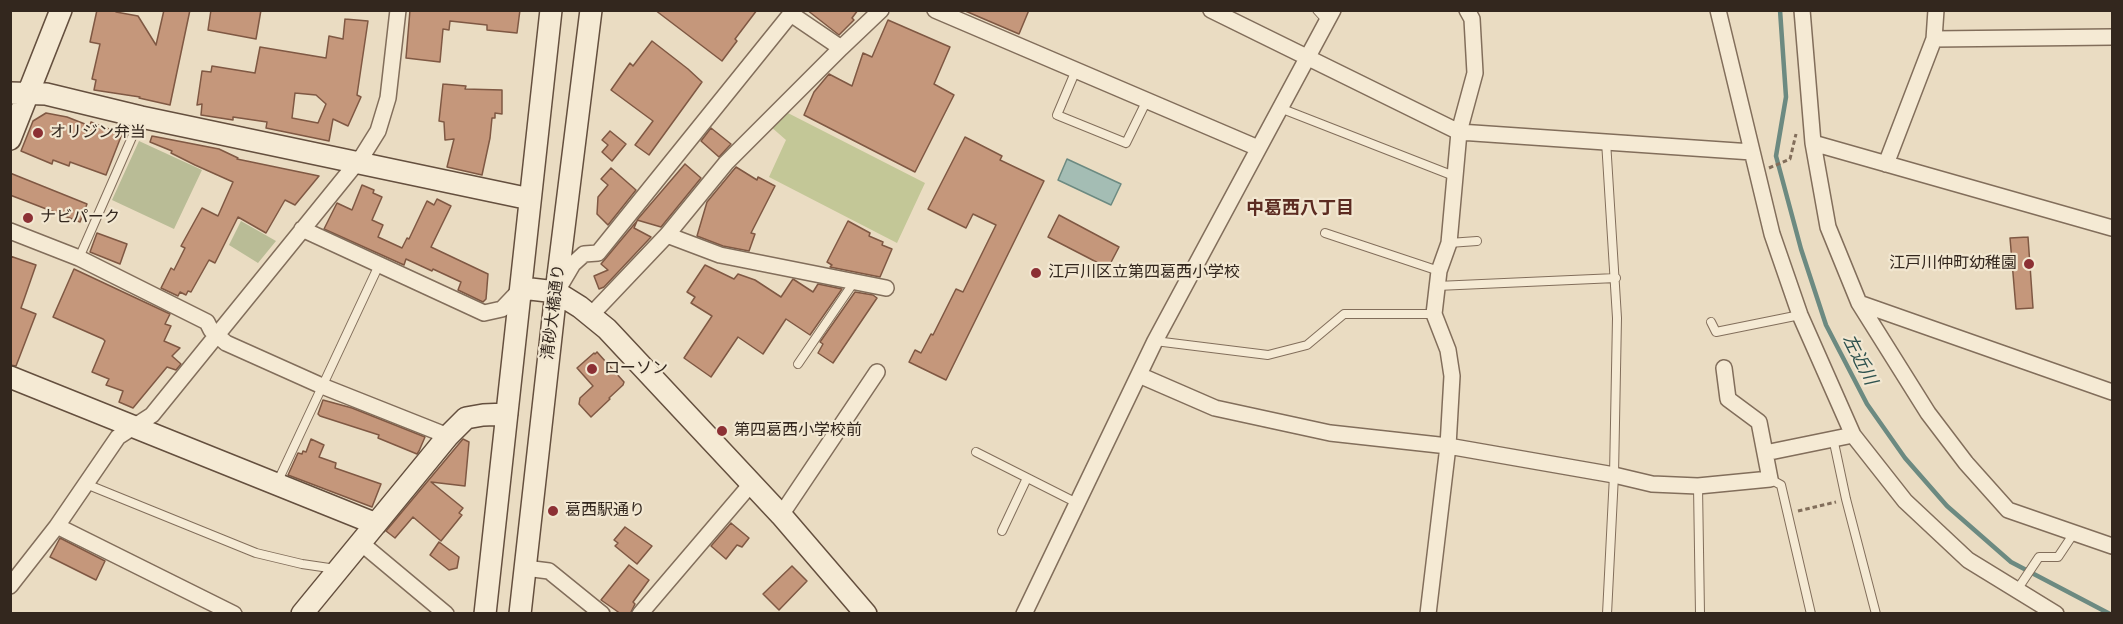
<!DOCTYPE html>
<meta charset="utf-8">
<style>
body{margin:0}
#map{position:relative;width:2123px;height:624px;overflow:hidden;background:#eadcc2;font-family:"Times New Roman",serif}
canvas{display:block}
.frame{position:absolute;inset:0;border:12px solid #33271e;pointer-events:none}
</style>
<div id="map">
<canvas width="2123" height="624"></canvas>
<div class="frame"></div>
</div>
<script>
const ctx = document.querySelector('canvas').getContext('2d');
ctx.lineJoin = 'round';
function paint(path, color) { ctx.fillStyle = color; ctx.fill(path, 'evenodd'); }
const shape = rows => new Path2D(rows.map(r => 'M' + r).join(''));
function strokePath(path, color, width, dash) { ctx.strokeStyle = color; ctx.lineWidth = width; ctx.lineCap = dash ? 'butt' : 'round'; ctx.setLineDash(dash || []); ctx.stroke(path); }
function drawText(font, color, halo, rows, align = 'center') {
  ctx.font = font + ' "Times New Roman","Noto Sans JP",serif'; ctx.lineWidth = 4.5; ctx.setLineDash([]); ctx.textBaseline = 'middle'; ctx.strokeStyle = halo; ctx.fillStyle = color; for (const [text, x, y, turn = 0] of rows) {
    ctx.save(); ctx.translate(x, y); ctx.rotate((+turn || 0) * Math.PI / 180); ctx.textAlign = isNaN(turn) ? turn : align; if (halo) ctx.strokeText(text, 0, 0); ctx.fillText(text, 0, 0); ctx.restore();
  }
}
paint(shape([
 [784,111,925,183,897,243,769,177,786,140,770,126]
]), '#c3c797');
paint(shape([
 [139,141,202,170,174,229,112,200],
 [241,221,276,241,258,263,229,245]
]), '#b9bc96');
const water = shape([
 [1067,159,1121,184,1111,205,1058,180,1067,159]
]);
paint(water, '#a4bdb4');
strokePath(water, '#6c8a81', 1.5);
strokePath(shape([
 [1780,10,1786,97,1776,156,1801,249,1826,325,1867,404,1905,458,1947,506,2011,562,2110,614]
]), '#6c8a81', 4.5);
const building = shape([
 [97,10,116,10,116,12,138,16,156,45,164,10,190,10,170,105,139,98,140,97,94,90,96,80,92,79,100,44,90,42,97,10],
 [211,10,261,10,256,39,208,30,211,10],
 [410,10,520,10,517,33,487,30,487,25,450,21,449,30,443,29,440,62,406,58,410,10],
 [655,10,757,10,735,39,737,41,722,61,655,10],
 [807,10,858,10,852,18,854,20,839,35,807,10],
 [963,10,1029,10,1019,34,963,10],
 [345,19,368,21,357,95,361,97,348,126,333,119,329,141,266,128,267,122,233,117,233,120,201,115,202,104,197,105,202,71,211,72,212,66,255,73,260,47,326,58,329,36,343,39,345,19],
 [295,93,316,95,326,104,318,123,292,118,295,93],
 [888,20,950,47,934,84,954,95,915,172,804,115,814,92,829,74,852,86,863,53,872,57,888,20],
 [652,41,688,69,702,82,649,155,635,145,653,121,611,90,630,63,633,66,652,41],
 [443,84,466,86,465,89,502,90,502,114,495,113,495,118,492,118,490,138,482,175,447,167,454,139,445,140,444,122,439,121,443,84],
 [46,113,67,117,90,126,91,122,122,134,106,175,70,162,69,166,53,160,52,164,21,151,33,121,46,113],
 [711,128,731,144,719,157,701,141,711,128],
 [610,131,626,144,612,161,602,152,608,145,602,140,610,131],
 [152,136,219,149,238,158,237,159,319,176,295,205,285,200,266,233,238,217,215,263,209,260,191,292,188,291,186,295,180,292,178,296,161,288,171,268,174,270,185,248,181,246,202,208,218,216,233,182,195,165,171,153,172,151,150,142,152,136],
 [965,137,1002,156,1000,160,1044,181,946,380,909,362,915,350,921,353,931,334,933,335,956,289,963,292,996,225,973,214,966,228,928,209,965,137],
 [685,164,701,178,661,227,637,220,685,164],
 [736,167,757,180,758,177,775,186,751,233,755,234,749,251,723,246,697,236,707,202,736,167],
 [611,168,636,190,608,225,597,214,598,197,608,185,601,179,611,168],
 [10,173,87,204,80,222,10,195,10,173],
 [362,185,374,190,373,193,382,197,372,220,383,225,378,237,402,248,407,238,409,239,427,201,434,205,437,199,451,206,431,247,488,274,486,299,483,302,458,290,461,282,433,269,432,271,406,259,404,265,324,229,337,203,352,210,362,185],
 [1059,215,1119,247,1108,268,1048,237,1059,215],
 [637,221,634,228,651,237,604,287,599,289,594,276,608,270,601,264,637,221],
 [848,221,870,233,869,236,883,242,882,245,892,249,880,277,830,267,832,265,827,262,848,221],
 [97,233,127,244,120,264,90,252,97,233],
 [2028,237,2033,308,2016,309,2010,238,2028,237],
 [10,256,36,265,21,308,36,314,16,366,10,365,10,256],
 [705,265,734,279,738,274,755,280,781,297,793,279,813,292,818,284,842,289,810,335,786,319,763,354,738,337,711,377,684,358,712,316,691,303,695,297,687,292,705,265],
 [74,269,170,314,165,324,171,326,164,341,180,348,172,356,181,364,176,370,167,367,133,408,119,402,123,391,106,385,109,379,92,372,105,341,103,339,53,317,74,269],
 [855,292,873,295,877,298,833,363,818,353,823,344,820,342,855,292],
 [597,352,624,382,623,385,609,398,610,399,591,417,579,404,580,398,593,386,577,368,594,353,595,354,597,352],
 [323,400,352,408,425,437,419,451,417,454,378,438,379,435,320,416,318,414,323,400],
 [311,439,324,445,319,457,336,463,335,468,381,484,372,507,288,475,298,453,302,454,303,451,306,452,311,439],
 [463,439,469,442,465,486,431,482,463,508,459,513,462,515,441,541,413,517,395,538,386,531,463,439],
 [731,523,749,538,742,547,737,545,726,559,711,546,731,523],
 [625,527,652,546,637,564,615,546,618,543,614,540,625,527],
 [60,538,105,561,96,580,50,557,60,538],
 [439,542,459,557,457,568,449,570,430,555,439,542],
 [629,565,649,580,633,602,635,604,630,614,621,614,601,600,629,565],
 [792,566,807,581,779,610,763,594,792,566]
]);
paint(building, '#c5977b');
strokePath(building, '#7f5843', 1.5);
const lane = shape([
 [1317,10,1327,21],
 [1076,70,1057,115,1126,143,1147,100],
 [1280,108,1454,176],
 [1606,141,1617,318,1614,475,1607,614],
 [1325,233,1439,271],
 [1449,243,1477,241],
 [79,258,140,119],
 [1437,286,1616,278],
 [1711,322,1716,332,1800,315],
 [1155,341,1268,355,1307,345,1344,314,1434,314],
 [798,364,854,282],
 [1833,438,1846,499,1876,614],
 [976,452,1077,503],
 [1770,479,1781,485,1811,614],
 [277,483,379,265],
 [86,484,256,553,302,564,336,569],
 [1698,486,1700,614],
 [1002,531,1027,478],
 [2017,590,2039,557,2058,557,2074,533]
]);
const street = shape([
 [935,10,1258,148],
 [1211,10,1459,132,1752,152],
 [1718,10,1772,234,1800,315,1853,435,1905,501,1968,560,2056,614],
 [1802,10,1813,143,1828,227,1859,303,1928,413,1966,463,2008,510,2112,546],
 [791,14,841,48],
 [1934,39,2112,37],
 [1813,143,2112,228],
 [1886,164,1934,39,1936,10],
 [302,229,484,313,502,309,522,288],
 [10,231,79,258,207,322,211,330,226,343,322,386,448,436],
 [667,235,720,255,886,288],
 [560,286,573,264,584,254,598,253,794,10],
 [1859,303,2112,392],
 [591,315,667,235,726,163,841,48,881,10],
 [1139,375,1215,408,1330,433,1448,446,1614,475,1652,484,1698,486,1770,479,1759,422,1728,399,1724,368],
 [1765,453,1853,435],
 [781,515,877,372],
 [57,526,118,437,152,415,363,155,378,131,388,98,398,10],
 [361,543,446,614],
 [525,568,549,571,602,614],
 [10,586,57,526,234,614],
 [640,614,751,484],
 [1024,614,1155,341,1333,10],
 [1428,614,1448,446,1452,376,1448,350,1434,314,1439,271,1449,243,1459,132,1475,73,1472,19,1467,10]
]);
const secondary = shape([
 [10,93,46,94,141,117,530,199],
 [10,139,61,10],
 [522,288,556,292,580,307,607,329,781,515,866,614],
 [10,377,376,524],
 [302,614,448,436,466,418,483,415,507,414],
 [485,614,551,10],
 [520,614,556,292,591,10]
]);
strokePath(lane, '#826e5b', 10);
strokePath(street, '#826e5b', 18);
strokePath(secondary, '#644f3e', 24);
strokePath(shape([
 [1769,168,1790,159,1796,134],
 [1798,511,1836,502]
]), '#826e5b', 3, [4.5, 3]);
strokePath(lane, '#f5ead4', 8);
strokePath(street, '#f5ead4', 15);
strokePath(secondary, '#f5ead4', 21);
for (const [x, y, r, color] of [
 [38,133,6,"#8c3034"],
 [28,218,6,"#8c3034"],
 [2029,264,6,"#8c3034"],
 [1036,273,6,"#8c3034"],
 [592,369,6,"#8c3034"],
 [722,431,6,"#8c3034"],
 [553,511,6,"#8c3034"]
]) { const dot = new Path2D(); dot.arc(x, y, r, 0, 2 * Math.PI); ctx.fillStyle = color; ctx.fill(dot); strokePath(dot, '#f2e7d1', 2); }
drawText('16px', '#33271e', '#f2e7d1', [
 ["オリジン弁当",50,133],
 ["ナビパーク",40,218],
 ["江戸川仲町幼稚園",2017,264,"right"],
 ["江戸川区立第四葛西小学校",1048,273],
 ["ローソン",604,369],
 ["第四葛西小学校前",734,431],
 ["葛西駅通り",565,511]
], 'left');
drawText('16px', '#33271e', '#f2e7d1', [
 ["清砂大橋通り",554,312,-83]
]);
drawText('bold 18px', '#5c2b21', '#f2e7d1', [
 ["中葛西八丁目",1300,209]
]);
drawText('italic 18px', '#2e524e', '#f2e7d1', [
 ["左近川",1859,360,63]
]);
</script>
